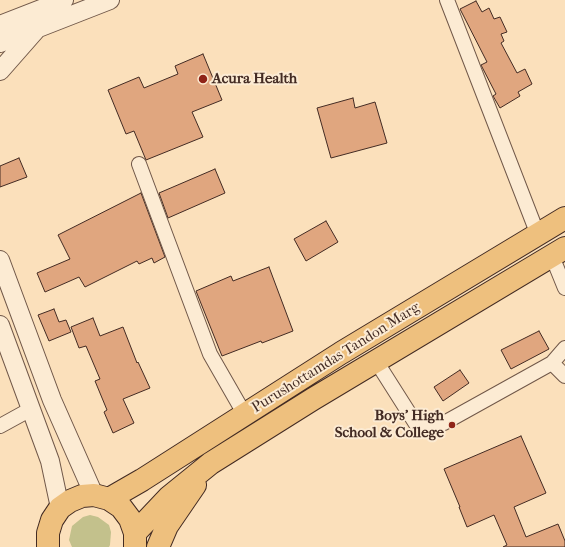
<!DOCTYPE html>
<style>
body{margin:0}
canvas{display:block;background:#fbe0bb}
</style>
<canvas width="565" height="547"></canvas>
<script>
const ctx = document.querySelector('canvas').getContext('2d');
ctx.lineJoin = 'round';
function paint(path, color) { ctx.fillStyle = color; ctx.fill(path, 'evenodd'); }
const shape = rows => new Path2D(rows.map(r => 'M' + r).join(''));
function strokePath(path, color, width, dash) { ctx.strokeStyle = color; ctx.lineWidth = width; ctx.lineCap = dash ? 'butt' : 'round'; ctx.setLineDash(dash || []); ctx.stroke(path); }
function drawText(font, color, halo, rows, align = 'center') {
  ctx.font = font + ' "IM FELL French Canon",serif'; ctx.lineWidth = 4; ctx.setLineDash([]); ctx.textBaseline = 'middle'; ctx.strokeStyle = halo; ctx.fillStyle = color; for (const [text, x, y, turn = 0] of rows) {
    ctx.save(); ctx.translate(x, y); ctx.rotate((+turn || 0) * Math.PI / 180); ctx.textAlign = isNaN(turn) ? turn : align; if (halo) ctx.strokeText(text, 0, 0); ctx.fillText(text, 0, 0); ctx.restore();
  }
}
paint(shape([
 [90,515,98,517,109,525,111,532,110,545,109,547,72,547,69,540,72,526,83,517]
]), '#c3c18c');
const building = shape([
 [476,1,482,12,489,8,494,19,500,17,507,32,501,34,504,41,501,43,517,73,525,69,532,84,518,92,520,96,500,108,493,96,496,94,481,65,487,62,460,9,476,1],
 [203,54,222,100,192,112,203,137,146,160,134,131,126,134,108,90,139,77,144,88,178,74,175,66,203,54],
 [353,98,355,108,375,102,387,143,331,158,317,108,353,98],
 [19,158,27,177,0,187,0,166,19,158],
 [215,169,225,193,168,218,159,193,215,169],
 [141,193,165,257,154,263,152,258,139,264,137,261,85,287,79,277,45,292,37,273,70,259,58,235,141,193],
 [326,221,338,242,306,261,294,239,326,221],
 [269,267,293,331,262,343,261,341,222,356,196,291,231,276,233,281,269,267],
 [54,309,59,322,66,320,71,332,49,341,38,315,54,309],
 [93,318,100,336,123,327,137,363,138,362,150,388,123,399,134,423,113,433,104,412,107,410,95,381,100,379,86,346,79,348,71,327,93,318],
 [539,331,549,349,511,369,501,350,539,331],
 [460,370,469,383,443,401,434,387,460,370],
 [521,436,546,493,514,507,526,537,558,524,565,541,565,547,503,547,507,545,494,515,467,527,459,507,460,507,444,469,521,436]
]);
paint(building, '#e0a67f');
strokePath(building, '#432b23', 1);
const minor = shape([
 [447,0,538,235],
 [139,164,210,354,245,415],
 [552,256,565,288],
 [376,361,416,424,432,426,444,423,552,363,565,348],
 [552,363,565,376],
 [0,426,31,409]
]);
const tertiary = shape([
 [0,25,64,0],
 [0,43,110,0],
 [0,71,36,30],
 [0,260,52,400,94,495],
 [0,325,50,461,60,508]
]);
const primary = shape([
 [109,499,142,480,341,353,565,218],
 [135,533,169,497,211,463,313,399,565,248],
 [48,547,48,533,52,520,60,508,70,501,82,496,94,495,109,499,121,507,130,519,135,533,135,546],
 [158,547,167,526,195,485]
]);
strokePath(minor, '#715849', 16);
strokePath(tertiary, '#715849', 20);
strokePath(primary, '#432b23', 24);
strokePath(minor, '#fcebd3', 14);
strokePath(tertiary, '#fcebd3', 18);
strokePath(primary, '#eec07e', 22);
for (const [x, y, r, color] of [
 [203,79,5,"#8f2418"],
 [452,425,4,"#8f2418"]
]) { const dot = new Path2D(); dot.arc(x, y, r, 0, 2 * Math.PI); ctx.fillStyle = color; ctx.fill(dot); strokePath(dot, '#fcebd3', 1.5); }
drawText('bold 15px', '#432b23', '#fcebd3', [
 ["Acura Health",212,79],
 ["Boys' High",444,416,"right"],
 ["School & College",444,433,"right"]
], 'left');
drawText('15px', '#432b23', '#fcebd3', [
 ["Purushottamdas Tandon Marg",336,358,-32]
]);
</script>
